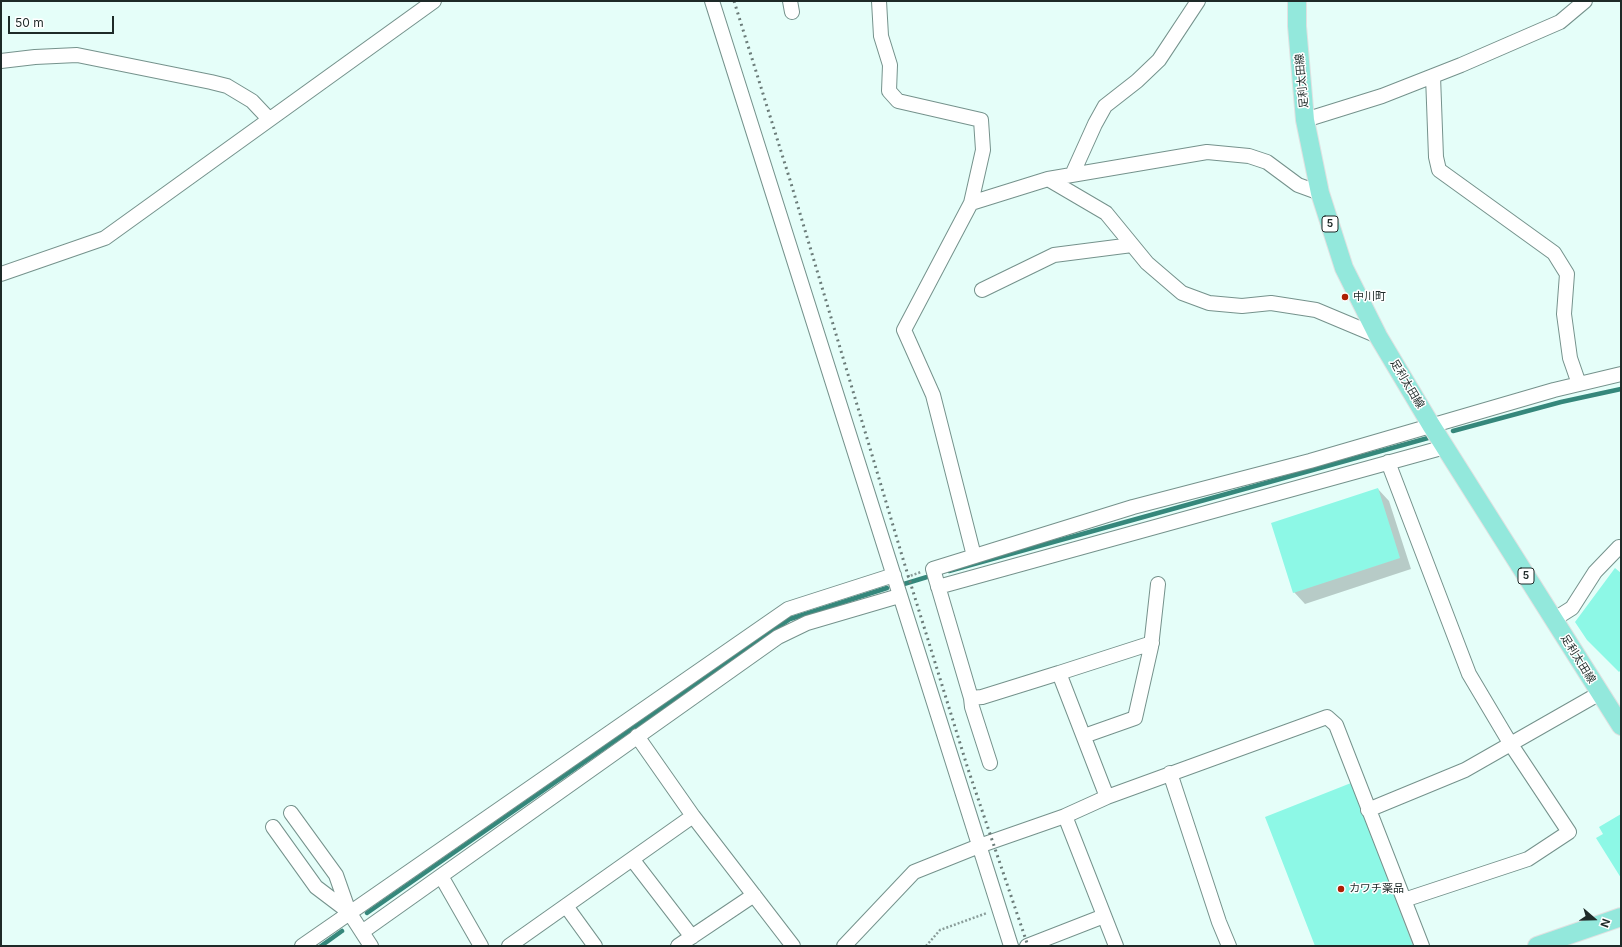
<!DOCTYPE html>
<html>
<head>
<meta charset="utf-8">
<style>
	body { margin:0 }
	#map { position:relative; width:1622px; height:947px; overflow:hidden; background:#e5fef9; font-family:Inter,sans-serif }
	canvas { display:block }
	.frame { position:absolute; inset:0; border:2px solid #1e2a28; pointer-events:none }
	.north { position:absolute; left:1574px; top:899px; width:40px; height:40px; -webkit-text-stroke:3px #fff; paint-order:stroke; rotate:110deg; font-size:11px; font-weight:700; line-height:16px; text-align:center; color:#1e2a28 }
	.north::after { content:''; display:block; margin:auto; width:14px; height:18px; background:#1e2a28; clip-path:polygon(50% 0,100% 100%,50% 72%,0 100%) }
	.scale { position:absolute; left:8px; top:16px; width:106px; height:18px; box-sizing:border-box; border:2px solid #1e2a28; border-top:0; padding-left:5px; font-size:12px; line-height:14px; white-space:nowrap; color:#1e2a28; -webkit-text-stroke:3px #fff; paint-order:stroke }
</style>
</head>
<body>
<div id="map">
<canvas width="1622" height="947"></canvas>
<div class="frame"></div>
<div class="north">N</div>
<div class="scale">50 m</div>
</div>
<script>
const c = document.querySelector('canvas').getContext('2d');
c.lineJoin = 'round';
function fillPath(path, color) { c.fillStyle = color; c.fill(path, 'evenodd'); }
const toPath = rows => new Path2D(rows.map(r => 'M' + r).join(''));
function stroke(path, color, width, dash) { c.strokeStyle = color; c.lineWidth = width; c.lineCap = dash ? 'butt' : 'round'; c.setLineDash(dash || []); c.stroke(path); }
function label(font, color, halo, rows, align = 'center') {
  c.font = font + ' Inter,"Noto Sans JP",sans-serif'; c.lineWidth = 3; c.setLineDash([]); c.textBaseline = 'middle'; c.strokeStyle = halo; c.fillStyle = color; for (const [text, x, y, turn = 0] of rows) {
    c.save(); c.translate(x, y); c.rotate((+turn || 0) * Math.PI / 180); c.textAlign = isNaN(turn) ? turn : align; if (halo) c.strokeText(text, 0, 0); c.fillText(text, 0, 0); c.restore();
  }
}
fillPath(toPath([
	[1378,489,1389,501,1411,569,1305,604,1294,592],
	[1351,784,1362,796,1420,946,1316,946]
]), '#0003');
stroke(toPath([
	[1453,431,1561,402,1621,389],
	[949,571,1428,438],
	[904,584,927,577],
	[367,913,790,619,887,588],
	[321,946,342,931]
]), '#35877b', 4.5);
fillPath(toPath([
	[1378,488,1400,558,1293,593,1271,523],
	[1615,568,1621,573,1621,670,1619,672,1587,640,1575,622],
	[1351,783,1413,946,1315,946,1265,817],
	[1621,814,1621,878,1596,838,1603,834,1599,827]
]), '#8df8e6');
const minor = toPath([
	[712,1,1011,946],
	[790,1,792,12],
	[879,1,881,36,890,65,889,91,898,101,981,120,983,150,971,203,904,330,933,395,974,556],
	[1,61,35,57,77,55,211,82,227,86,252,101,269,119],
	[1433,76,1436,157,1439,170,1554,253,1567,274,1564,314,1570,358,1579,384],
	[1305,120,1382,96,1461,65,1560,22,1585,1],
	[1072,175,1095,124,1105,106,1137,81,1159,60,1198,1],
	[1048,179,1207,152,1249,156,1267,162,1298,185,1320,193],
	[971,203,1048,179,1106,213,1147,263,1182,293,1209,303,1242,306,1271,303,1316,310,1378,336],
	[1,274,105,238,434,1],
	[982,290,1054,255,1132,245],
	[1388,462,1469,674,1510,743,1569,832,1528,859,1404,900],
	[938,587,1445,447],
	[1553,620,1572,608,1595,572,1619,547,1621,549],
	[1059,673,1152,643],
	[971,698,972,707,990,763],
	[637,736,693,816,793,946],
	[1084,736,1135,718,1151,647,1158,584],
	[1170,773,1219,922,1229,946],
	[1107,797,1059,673,982,697,971,698,933,569,1133,507,1310,461,1554,390,1621,374],
	[1368,810,1465,770,1600,693],
	[291,813,336,875,349,912,371,946],
	[1065,816,1116,946],
	[273,827,316,887,349,912],
	[632,859,692,937],
	[441,876,481,946],
	[566,906,595,946],
	[362,932,778,637,807,623,899,596],
	[302,946,788,609,894,575],
	[509,946,693,816],
	[678,946,754,895],
	[844,946,914,872,979,846,1065,816,1107,797,1327,717,1336,725,1422,946],
	[1027,946,1104,916]
]);
const major = toPath([
	[1297,1,1297,26,1305,120,1320,193,1344,268,1378,336,1431,425,1621,726],
	[1537,946,1621,917]
]);
stroke(minor, '#75928c', 16);
stroke(major, '#e0e1e1', 20);
stroke(toPath([
	[907,577,921,572],
	[926,946,940,930,987,913]
]), '#8a9d9a', 2.5, [2, 2]);
stroke(minor, '#fff', 14);
stroke(major, '#93e8dc', 18);
stroke(toPath([
	[734,1,790,180,903,559,968,769,1028,946]
]), '#6b7c79', 3, [2, 4]);
for (const [x, y, r, color] of [
	[1345,297,4,"#ad1f04"],
	[1341,889,4,"#ad1f04"]
]) { const dot = new Path2D(); dot.arc(x, y, r, 0, 2 * Math.PI); c.fillStyle = color; c.fill(dot); stroke(dot, '#fff', 1.5); }
for (const [x, y, w] of [
	[1330,224,16],
	[1526,576,16]
]) { const box = new Path2D(); box.roundRect(x - w / 2, y - 8, w, 16, 3); c.fillStyle = '#fff'; c.fill(box); stroke(box, '#1e2a28', 1); }
label('bold 10px', '#1e2a28', null, [
	["5",1330,224],
	["5",1526,576]
]);
label('11px', '#1e2a28', '#fff', [
	["足利太田線",1302,81,-95],
	["足利太田線",1407,384,59],
	["足利太田線",1578,659,58]
]);
label('11px', '#1e2a28', '#fff', [
	["中川町",1353,297],
	["カワチ薬品",1349,889]
], 'left');
</script>
</body>
</html>
